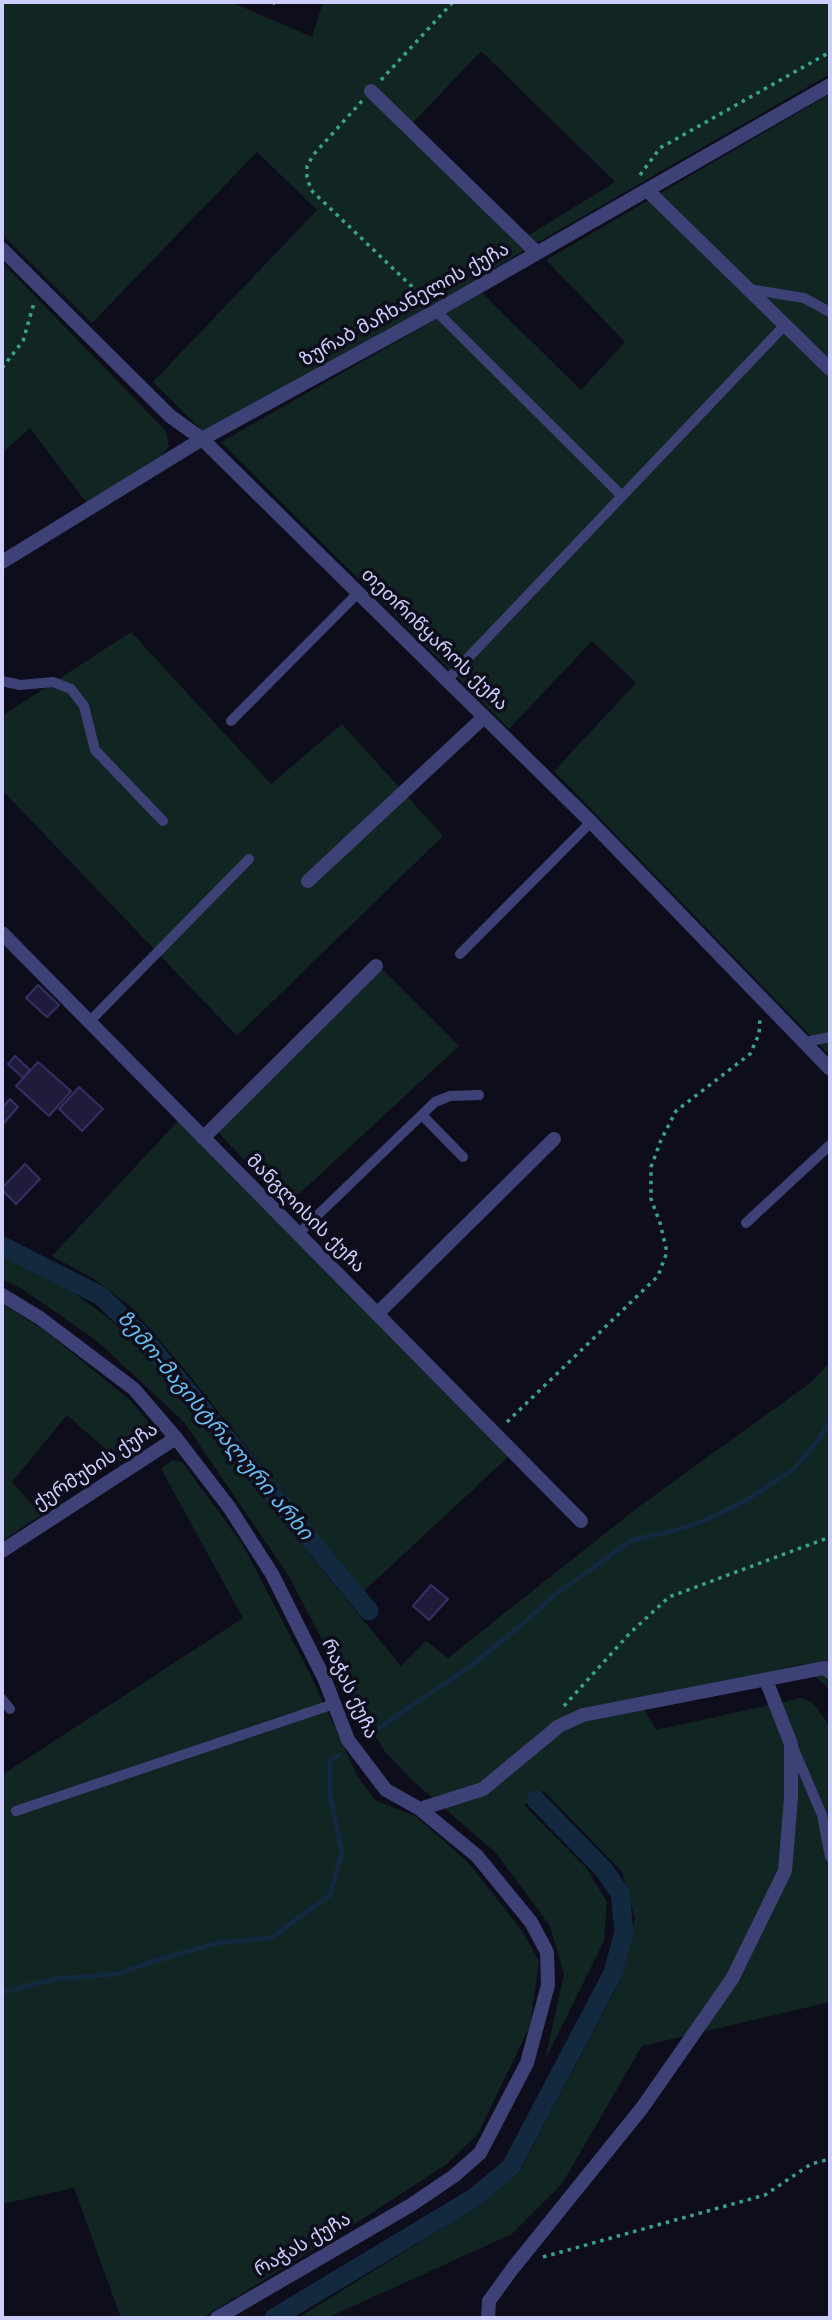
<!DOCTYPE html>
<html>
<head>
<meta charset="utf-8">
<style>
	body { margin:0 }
	#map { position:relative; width:832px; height:2320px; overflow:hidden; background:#0e0d1c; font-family:"Varela Round",sans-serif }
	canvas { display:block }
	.frame { position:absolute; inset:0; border:4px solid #cecefa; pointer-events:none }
</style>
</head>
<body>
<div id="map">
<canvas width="832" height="2320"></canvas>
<div class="frame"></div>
</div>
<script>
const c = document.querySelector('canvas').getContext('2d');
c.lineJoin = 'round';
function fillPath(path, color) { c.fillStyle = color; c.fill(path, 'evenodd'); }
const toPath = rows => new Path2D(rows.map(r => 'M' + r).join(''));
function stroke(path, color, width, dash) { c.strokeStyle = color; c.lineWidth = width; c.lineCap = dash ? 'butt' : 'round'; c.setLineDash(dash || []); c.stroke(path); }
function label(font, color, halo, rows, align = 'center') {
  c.font = font + ' "Varela Round","Noto Sans Georgian",sans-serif'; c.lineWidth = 7; c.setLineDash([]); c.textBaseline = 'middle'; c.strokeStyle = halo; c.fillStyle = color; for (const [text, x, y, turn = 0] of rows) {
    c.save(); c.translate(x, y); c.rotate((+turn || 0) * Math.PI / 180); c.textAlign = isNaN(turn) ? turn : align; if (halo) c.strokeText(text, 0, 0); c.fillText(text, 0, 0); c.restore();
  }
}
fillPath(toPath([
	[2,2,107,2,109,4,112,2,231,2,312,37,323,2,830,2,830,74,535,244,425,310,205,433,153,382,317,210,257,152,92,323,2,235],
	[481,51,615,182,529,235,412,124],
	[830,94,830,1056,554,771,636,683,592,641,509,729,221,442,482,293,581,390,625,342,546,260],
	[2,262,166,431,169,447,150,468,86,502,30,428,2,453],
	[131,632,271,784,342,724,443,836,237,1036,2,790,2,716],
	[381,968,459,1046,287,1205,212,1126],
	[178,1121,508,1457,363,1592,181,1365,130,1306,94,1279,52,1256],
	[2,1256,70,1290,108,1318,138,1345,401,1666,426,1641,448,1658,637,1508,810,1383,830,1362,830,1690,802,1664,642,1706,656,1730,801,1698,813,1703,830,1726,830,2002,642,2046,562,2184,512,2234,327,2318,298,2318,463,2215,519,2173,621,1979,635,1919,622,1872,544,1791,524,1805,587,1869,607,1902,604,1941,545,2060,564,1975,550,1926,496,1853,412,1780,385,1752,359,1710,288,1575,184,1422,98,1342,24,1290,2,1279],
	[2,1304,44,1330,131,1401,151,1425,152,1438,140,1451,120,1462,67,1415,12,1482,41,1515,2,1541],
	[172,1460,182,1462,243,1545,309,1672,358,1777,375,1800,415,1816,467,1861,523,1932,539,1961,530,2026,478,2134,447,2164,347,2229,202,2318,121,2318,74,2188,2,2204,2,1775,243,1618,161,1469]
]), '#112522');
stroke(toPath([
	[366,1737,472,1665,532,1616,553,1596,632,1540,670,1532,703,1521,745,1501,795,1468,822,1435,830,1421],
	[2,1992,55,1979,118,1974,148,1963,217,1943,271,1938,330,1895,342,1852,330,1796,330,1761,339,1755]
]), '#122940', 5);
stroke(toPath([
	[2,1246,101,1296,142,1336,369,1611],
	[274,2318,472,2199,511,2167,613,1973,624,1932,620,1893,604,1870,536,1800]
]), '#122940', 19);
const building = toPath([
	[38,985,59,1005,47,1017,26,998,38,985],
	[15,1056,30,1070,23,1078,8,1064,15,1056],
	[38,1062,71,1091,49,1116,16,1086,38,1062],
	[79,1087,103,1109,82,1131,59,1109,79,1087],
	[10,1099,18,1107,2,1125,2,1108,10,1099],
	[25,1164,40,1179,16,1204,2,1190,2,1188,25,1164],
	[431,1585,448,1599,429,1620,413,1606,431,1585]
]);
fillPath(building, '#1f1c3b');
stroke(building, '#353064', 2);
stroke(toPath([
	[273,2,275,4],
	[381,80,453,2],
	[362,101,314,154,307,166,307,177,311,190,426,300],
	[640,175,660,148,830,52],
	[2,368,23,341,34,303],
	[507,1422,658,1276,667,1252,660,1223,651,1199,651,1167,661,1140,676,1111,750,1054,759,1034,760,1017],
	[564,1706,630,1633,669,1597,830,1537],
	[543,2257,765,2195,811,2164,830,2159]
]), '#3aa291', 3.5, [3.5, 5]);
stroke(toPath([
	[749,289,804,298,830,312],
	[436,311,622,496],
	[447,680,785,325],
	[2,681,20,685,53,682,71,689,84,706,95,750,163,821],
	[231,721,358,593],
	[460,954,591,822],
	[89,1022,249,859],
	[805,1042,830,1037],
	[422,1115,463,1157],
	[746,1223,830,1145],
	[298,1234,435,1102,450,1096,479,1095],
	[2,1699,10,1709],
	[793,1747,822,1815,830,1857],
	[16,1811,334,1704]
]), '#3d4176', 10);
stroke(toPath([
	[371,91,537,253],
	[647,190,830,369],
	[2,249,170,416,202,439,591,822,830,1069],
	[2,562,202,439,436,311,830,85],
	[308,881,484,717],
	[2,933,581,1521],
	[203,1138,376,966],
	[2,1295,40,1318,134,1389,176,1438,229,1507,272,1574,325,1680,348,1740,386,1790,420,1809,477,1856,531,1922,547,1952,548,1985,527,2063,480,2153,454,2176,411,2205,217,2318],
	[377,1314,554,1139],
	[2,1551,176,1438],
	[420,1809,483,1789,559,1726,583,1715,824,1668,830,1672],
	[488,2318,489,2301,513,2268,642,2108,732,1979,785,1871,791,1797,791,1744,766,1680]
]), '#3d4176', 14);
label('19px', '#cecefa', '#0e0d1c', [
	["ზურაბ მაჩხანელის ქუჩა",405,305,-29],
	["თეთრიწყაროს ქუჩა",434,640,44],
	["მანგლისის ქუჩა",305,1214,45],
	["ქურმუხის ქუჩა",96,1467,-33],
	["რაჭას ქუჩა",349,1689,65],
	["რაჭას ქუჩა",303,2245,-30]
]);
label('italic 21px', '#67beee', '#0e0d1c', [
	["ზემო-მაგისტრალური არხი",214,1426,50]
]);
</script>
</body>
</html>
